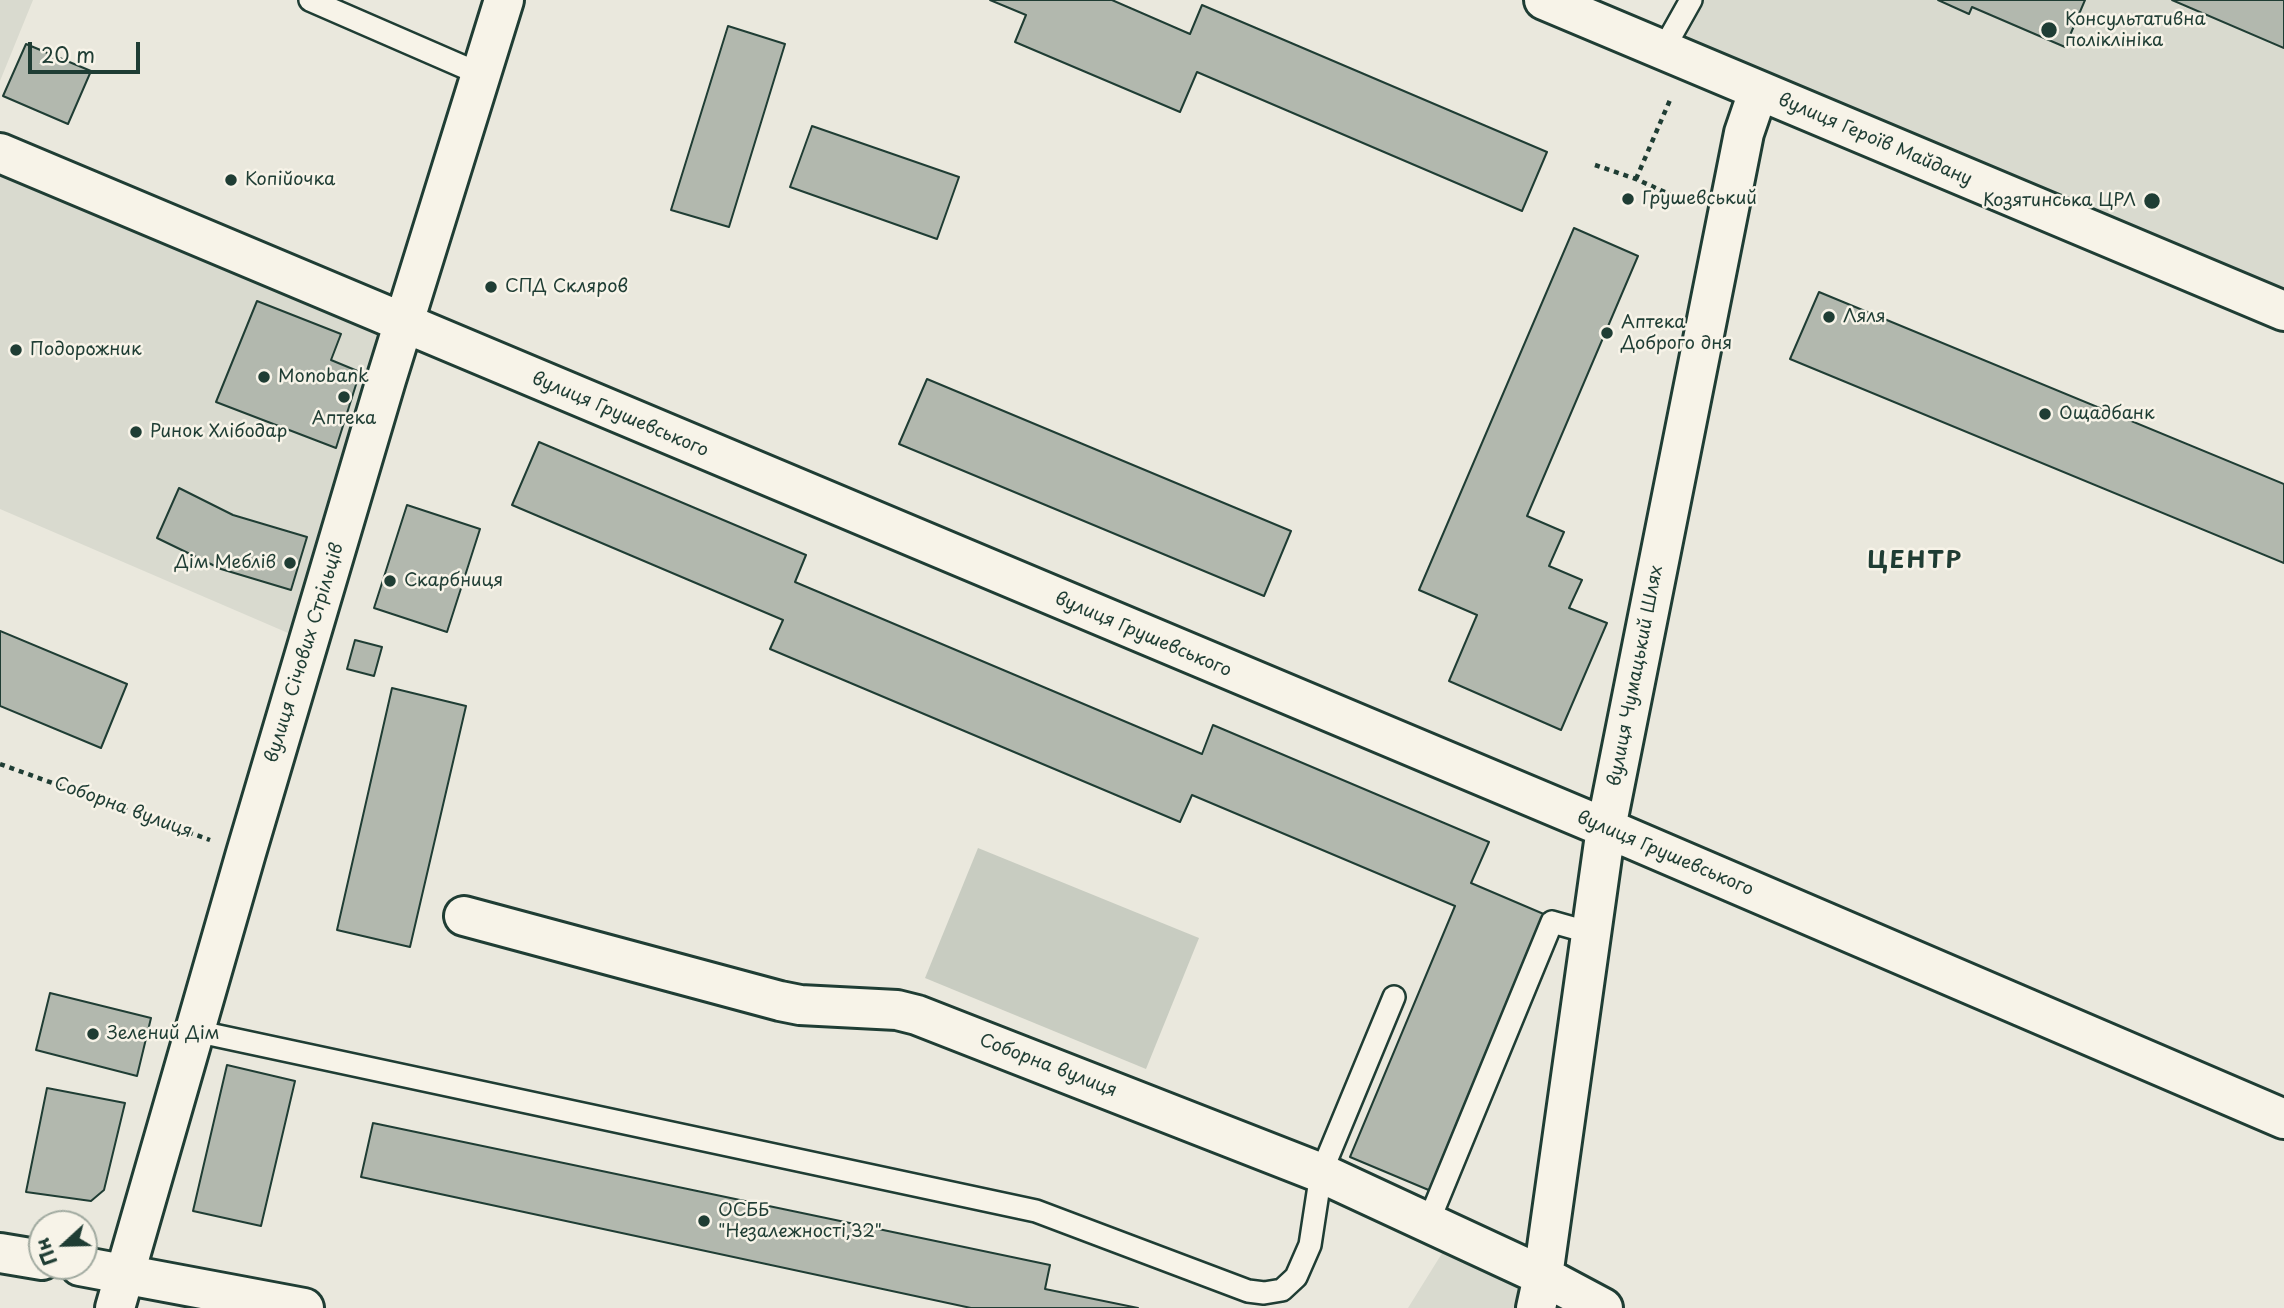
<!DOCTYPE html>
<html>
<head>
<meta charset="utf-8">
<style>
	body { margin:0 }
	#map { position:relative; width:2284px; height:1308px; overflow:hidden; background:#eae8dd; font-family:"Playpen Sans",sans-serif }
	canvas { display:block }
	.north { position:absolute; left:28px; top:1210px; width:70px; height:70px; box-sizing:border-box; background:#f7f3e8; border:2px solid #a1aaa0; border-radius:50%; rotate:248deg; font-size:19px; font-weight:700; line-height:28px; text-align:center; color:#1f3d34 }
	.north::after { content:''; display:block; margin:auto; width:24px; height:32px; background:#1f3d34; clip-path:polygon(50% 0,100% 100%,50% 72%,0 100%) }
	.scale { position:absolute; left:28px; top:42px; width:112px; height:32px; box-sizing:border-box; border:4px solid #1f3d34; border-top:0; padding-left:9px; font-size:21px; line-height:24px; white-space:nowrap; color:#1f3d34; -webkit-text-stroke:5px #f7f3e8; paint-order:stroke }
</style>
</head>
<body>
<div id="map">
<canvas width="2284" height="1308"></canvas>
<div class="north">Пн</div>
<div class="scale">20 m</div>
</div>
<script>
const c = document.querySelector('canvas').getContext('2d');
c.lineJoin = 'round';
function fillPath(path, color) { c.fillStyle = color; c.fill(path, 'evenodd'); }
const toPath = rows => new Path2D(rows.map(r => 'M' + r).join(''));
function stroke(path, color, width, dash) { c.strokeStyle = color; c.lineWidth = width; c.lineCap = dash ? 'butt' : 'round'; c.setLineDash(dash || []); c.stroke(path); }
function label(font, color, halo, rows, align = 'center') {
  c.font = font + ' "Playpen Sans",sans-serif'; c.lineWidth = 5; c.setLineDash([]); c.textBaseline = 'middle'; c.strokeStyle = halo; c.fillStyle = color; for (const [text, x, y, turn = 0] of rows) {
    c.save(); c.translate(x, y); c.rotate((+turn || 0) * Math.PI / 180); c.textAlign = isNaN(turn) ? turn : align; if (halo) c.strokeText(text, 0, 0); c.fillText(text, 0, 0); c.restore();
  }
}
fillPath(toPath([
	[0,0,33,0,0,81],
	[1688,0,2284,0,2284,311,1663,50],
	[0,154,403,324,309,642,0,509],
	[1454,1234,1543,1276,1536,1308,1408,1308]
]), '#d9dacf');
fillPath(toPath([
	[978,848,1199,938,1146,1069,925,978]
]), '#c8ccc1');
const building = toPath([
	[990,0,1112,0,1190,34,1202,5,1547,152,1522,211,1197,72,1180,112,1015,42,1026,15,990,0],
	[1938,0,2085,0,2065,47,1972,7,1969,14,1938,0],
	[2172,0,2284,0,2284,48,2172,0],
	[728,26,785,44,729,227,671,210,728,26],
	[26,44,91,71,68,124,3,96,26,44],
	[812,126,959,177,937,239,790,187,812,126],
	[1574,228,1638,256,1527,516,1564,532,1549,566,1582,580,1569,608,1607,623,1561,730,1449,681,1477,615,1419,590,1574,228],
	[1819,292,2284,484,2284,563,1790,359,1819,292],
	[257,301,341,334,331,360,360,372,336,448,216,402,257,301],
	[927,379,1291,531,1264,596,899,444,927,379],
	[539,442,806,555,795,582,1202,754,1213,725,1489,842,1471,883,1546,915,1431,1191,1350,1157,1455,906,1192,795,1180,822,770,649,783,620,512,505,539,442],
	[179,488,233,515,307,537,291,590,221,569,157,538,179,488],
	[407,505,480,529,447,632,374,608,407,505],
	[0,631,127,684,101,748,0,706,0,631],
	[355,640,382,647,374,676,347,669,355,640],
	[392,688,466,706,410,947,337,930,392,688],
	[50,993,151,1018,137,1076,36,1050,50,993],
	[227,1065,295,1081,261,1226,193,1211,227,1065],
	[47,1088,125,1103,104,1190,91,1201,26,1192,47,1088],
	[373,1123,1050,1265,1045,1289,1138,1308,971,1308,361,1177,373,1123]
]);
fillPath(building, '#b2b8ae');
stroke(building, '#1f3d34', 2);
const lane = toPath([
	[310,0,480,74],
	[1663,50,1691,0],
	[1552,922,1591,933,1543,1276,1428,1223,1552,922],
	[195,1031,1036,1211,1248,1291,1264,1293,1282,1290,1296,1277,1310,1245,1321,1173,1394,997]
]);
const street = toPath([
	[0,153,1606,828,2284,1119],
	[464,916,780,1001,800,1005,897,1010,917,1015,1321,1173,1543,1276,1603,1308],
	[115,1308,246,853,386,380,504,0],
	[1536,1308,1543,1276,1606,828,1744,133,1758,92]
]);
const secondary = toPath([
	[1544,0,2284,311],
	[0,1253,42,1260],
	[80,1266,304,1308]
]);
stroke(lane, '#1f3d34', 26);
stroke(street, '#1f3d34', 44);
stroke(secondary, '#1f3d34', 44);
stroke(toPath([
	[1595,165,1636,179,1691,204],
	[1636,179,1670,100],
	[0,764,210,840]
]), '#1f3d34', 4.5, [5, 5]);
stroke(lane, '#f7f3e8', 21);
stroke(street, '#f7f3e8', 38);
stroke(secondary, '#f7f3e8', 38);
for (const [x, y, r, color] of [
	[2049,30,9,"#1f3d34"],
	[231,180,7,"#1f3d34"],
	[1628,199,7,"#1f3d34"],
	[2152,201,9,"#1f3d34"],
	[491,287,7,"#1f3d34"],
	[1829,317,7,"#1f3d34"],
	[1607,333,7,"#1f3d34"],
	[16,350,7,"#1f3d34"],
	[264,377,7,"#1f3d34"],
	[344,397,7,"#1f3d34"],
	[2045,414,7,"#1f3d34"],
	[136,432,7,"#1f3d34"],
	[290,563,7,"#1f3d34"],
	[390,581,7,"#1f3d34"],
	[93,1034,7,"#1f3d34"],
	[704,1221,7,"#1f3d34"]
]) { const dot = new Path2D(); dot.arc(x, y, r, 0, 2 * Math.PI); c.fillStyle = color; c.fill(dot); stroke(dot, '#f7f3e8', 2.5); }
label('18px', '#1f3d34', '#f7f3e8', [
	["Консультативна",2065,20],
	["поліклініка",2065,41],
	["Копійочка",245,180],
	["Грушевський",1642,199],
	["Козятинська ЦРЛ",2136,201,"right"],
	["СПД Скляров",505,287],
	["Ляля",1843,317],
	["Аптека",1621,323],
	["Доброго дня",1621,344],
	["Подорожник",30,350],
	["Monobank",278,377],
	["Ощадбанк",2059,414],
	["Аптека",344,419,"center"],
	["Ринок Хлібодар",150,432],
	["Дім Меблів",276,563,"right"],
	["Скарбниця",404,581],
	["Зелений Дім",107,1034],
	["ОСББ",718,1211],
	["\"Незалежності,32\"",718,1232]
], 'left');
label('18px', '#1f3d34', '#f7f3e8', [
	["вулиця Героїв Майдану",1875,140,23],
	["вулиця Грушевського",620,415,23],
	["вулиця Грушевського",1143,635,23],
	["вулиця Січових Стрільців",305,653,-73],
	["вулиця Чумацький Шлях",1636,676,-79],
	["Соборна вулиця",123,808,20],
	["вулиця Грушевського",1665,854,23],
	["Соборна вулиця",1048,1066,21]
]);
c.letterSpacing = '2px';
label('bold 24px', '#1f3d34', '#f7f3e8', [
	["ЦЕНТР",1915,561]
]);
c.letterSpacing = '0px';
</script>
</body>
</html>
